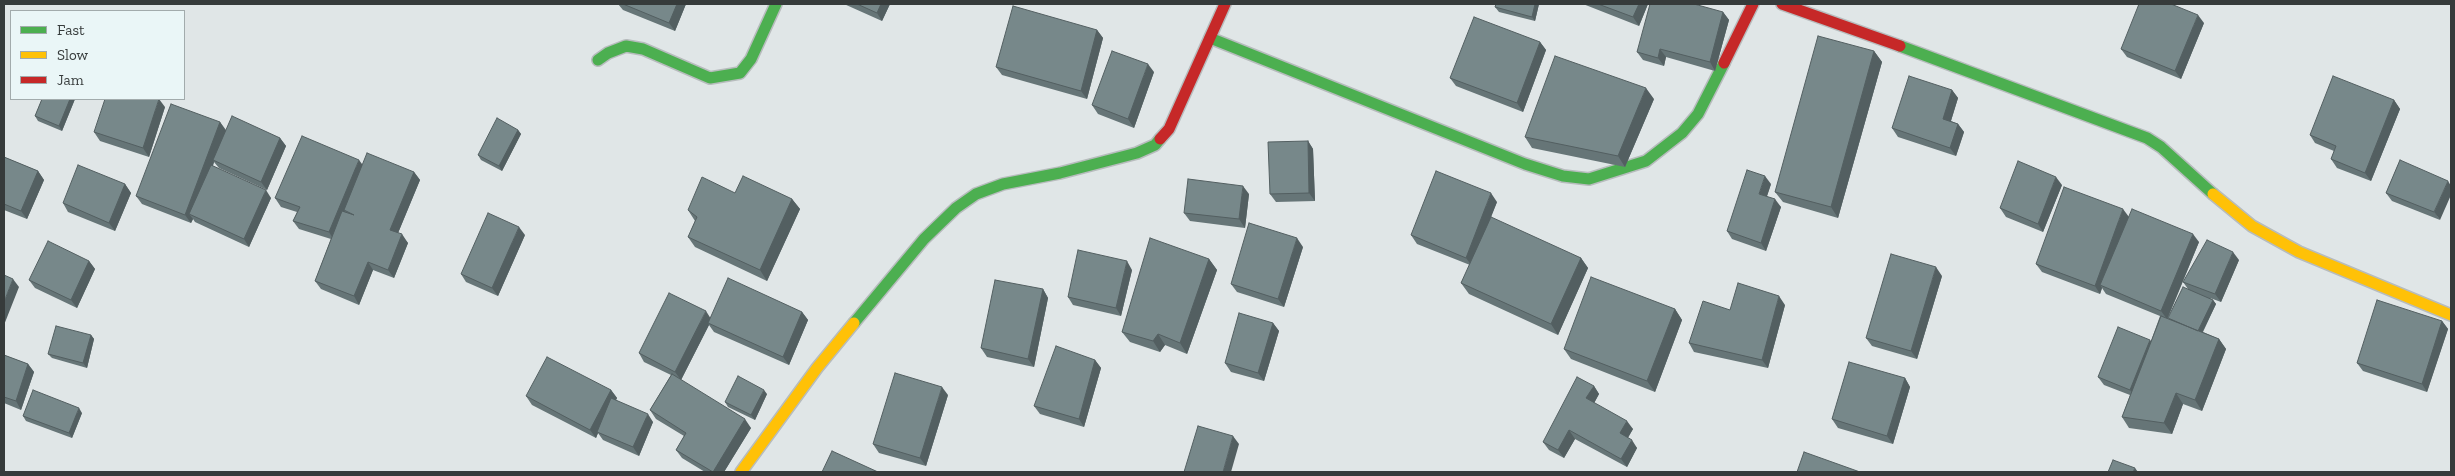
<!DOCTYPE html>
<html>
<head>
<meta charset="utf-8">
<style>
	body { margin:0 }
	#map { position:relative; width:2455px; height:476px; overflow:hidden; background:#e0e6e7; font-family:"Zilla Slab",serif }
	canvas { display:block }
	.frame { position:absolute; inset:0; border:5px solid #363b3b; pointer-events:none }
	.legend { position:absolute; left:10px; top:10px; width:175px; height:90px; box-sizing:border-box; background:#eaf6f7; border:1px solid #a2abac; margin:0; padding:6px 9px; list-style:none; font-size:15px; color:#363b3b }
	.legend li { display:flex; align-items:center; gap:10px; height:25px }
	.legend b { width:25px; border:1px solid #a2abac }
</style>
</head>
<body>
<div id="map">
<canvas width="2455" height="476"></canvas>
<div class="frame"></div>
<ul class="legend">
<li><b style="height:6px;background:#4caf50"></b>Fast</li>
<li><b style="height:6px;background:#ffc107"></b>Slow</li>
<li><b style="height:6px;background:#c62828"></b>Jam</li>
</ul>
</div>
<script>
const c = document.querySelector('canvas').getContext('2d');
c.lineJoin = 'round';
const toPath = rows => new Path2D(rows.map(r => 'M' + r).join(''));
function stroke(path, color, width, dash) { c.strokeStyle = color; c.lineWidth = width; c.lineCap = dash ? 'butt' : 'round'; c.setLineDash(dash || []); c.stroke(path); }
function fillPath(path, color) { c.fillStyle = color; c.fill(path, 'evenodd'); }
const fast = toPath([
	[1210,38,1525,164,1563,176,1589,179,1646,161,1682,133,1698,114,1724,63],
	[1900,46,2147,138,2161,147,2213,194],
	[598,60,608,53,626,46,643,49,710,78,740,73,751,59,776,4],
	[854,323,924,239,956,208,976,194,1003,184,1060,173,1137,153,1155,145,1160,139]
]);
const slow = toPath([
	[2213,194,2252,226,2299,252,2451,315],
	[741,472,817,368,854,323]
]);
const jam = toPath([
	[1782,4,1900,46],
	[1724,63,1753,4],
	[1160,139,1169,129,1225,4]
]);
stroke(fast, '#b7bcbd', 14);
stroke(slow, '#b7bcbd', 14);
stroke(jam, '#b7bcbd', 14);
stroke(fast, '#4caf50', 11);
stroke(slow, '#ffc107', 11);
stroke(jam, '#c62828', 11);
fillPath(toPath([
	[618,4,686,4,675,31,623,10],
	[844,4,890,4,882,21],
	[1539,4,1535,21,1499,12,1495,7],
	[1583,4,1648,4,1639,26],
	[1723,12,1729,20,1715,71,1666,57,1664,66,1643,60,1637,52],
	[2204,23,2181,79,2127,57,2121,49],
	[1097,30,1103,38,1087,99,1002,75,996,67],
	[1540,42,1546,50,1523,112,1456,86,1450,78],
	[1874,51,1882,62,1838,218,1783,202,1775,192],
	[1154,72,1134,128,1098,114,1092,105],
	[1952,90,1958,98,1951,121,1958,124,1964,132,1956,156,1898,137,1892,128],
	[42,99,75,99,62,131,38,121,35,116],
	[1654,99,1625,167,1532,148,1525,137],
	[2394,100,2400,109,2371,181,2337,168,2331,159,2334,151,2315,143,2310,135],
	[165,107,149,157,100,141,94,132],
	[220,122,226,130,280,138,286,146,267,190,219,168,214,162,213,166,271,198,249,247,195,222,193,219,191,223,142,204,136,196],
	[518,130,521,134,502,171,481,160,478,155],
	[1308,141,1313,149,1315,201,1276,202,1270,194],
	[4,157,38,171,44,180,27,219,4,210],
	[2400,160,2440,220,2392,201,2386,193],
	[362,165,414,172,420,180,398,233,408,243,394,278,373,270,359,305,321,289,315,281,331,239,299,229,293,221,297,212,281,207,275,198],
	[125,184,131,193,115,231,68,212,63,203],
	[1771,184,1767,196,1781,207,1766,251,1732,239,1727,231],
	[2062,185,2043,232,2006,217,2000,208],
	[1249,194,1245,228,1190,221,1184,213],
	[792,199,800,209,767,281,695,247,688,237,695,221,688,210],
	[1497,202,1488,223,1581,258,1588,268,1558,335,1469,294,1461,283,1470,265,1417,244,1411,235],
	[2128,217,2199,242,2168,318,2169,319,2188,289,2183,282,2239,260,2221,302,2210,298,2213,300,2216,304,2203,332,2219,339,2226,349,2202,411,2183,404,2172,434,2129,428,2122,417,2130,395,2104,385,2098,377,2151,341,2160,316,2106,294,2102,288,2100,294,2042,272,2036,264],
	[525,235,498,296,466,282,461,274],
	[1303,247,1284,307,1237,292,1231,284],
	[1209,259,1217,270,1187,354,1165,345,1160,352,1130,342,1122,332],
	[89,261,95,269,77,308,35,288,29,280],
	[1132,270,1121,316,1073,305,1068,297],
	[1942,276,1917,359,1872,346,1866,338],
	[1043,289,1048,298,1034,367,987,357,981,348],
	[1785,305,1768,368,1694,352,1689,343,1730,310],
	[1675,309,1682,320,1655,392,1571,359,1564,349],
	[802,312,808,320,789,365,714,332,709,325,681,380,751,428,724,472,705,472,682,458,676,450,684,436,656,419,650,410,671,375,644,362,639,353,710,318],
	[2442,321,2448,329,2427,392,2363,371,2357,363],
	[1273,323,1279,331,1264,381,1231,372,1225,363],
	[91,335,94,339,87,368,52,358,48,354],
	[4,355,28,364,34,372,21,410,4,403],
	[1095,360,1101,368,1084,427,1040,414,1034,406],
	[1905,378,1910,387,1893,444,1838,428,1832,419],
	[1594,386,1599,394,1594,403,1633,429,1628,438,1637,448,1627,467,1575,439,1564,458,1549,450,1543,442],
	[611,390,617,398,616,400,653,422,639,456,603,440,598,433,596,438,532,405,526,396],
	[767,394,755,420,728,407,725,402],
	[948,395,926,466,879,453,873,444],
	[82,413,72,438,26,421,23,416]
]), '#667577');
fillPath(toPath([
	[677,4,686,4,675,31,669,23],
	[881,4,890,4,882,21,877,13],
	[1535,4,1539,4,1535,21,1532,17],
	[1639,4,1648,4,1639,26,1633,17],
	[1723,12,1729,20,1715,71,1710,62],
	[2198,15,2204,23,2181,79,2175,71],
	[1097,30,1103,38,1087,99,1081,91],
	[1540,42,1546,50,1523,112,1517,103],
	[1660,49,1666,57,1664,66,1658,58],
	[1874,51,1882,62,1838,218,1831,207],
	[1148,64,1154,72,1134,128,1128,119],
	[1646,88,1654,99,1625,167,1618,156],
	[1952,90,1958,98,1949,127,1943,119],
	[70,99,75,99,62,131,59,126],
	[159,99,165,107,149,157,143,148],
	[2394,100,2400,109,2371,181,2365,173],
	[220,122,226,131,213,160,214,162,194,216,189,214,193,219,191,223,185,215],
	[1958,124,1964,132,1956,156,1950,148],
	[518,130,521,134,502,171,499,166],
	[280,138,286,146,267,190,261,182],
	[1308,141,1313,149,1315,201,1309,193],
	[359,160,365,168,344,210,346,213,334,240,329,232],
	[38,171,44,180,27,219,21,211],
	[414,172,420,180,396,238,390,230],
	[1765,176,1771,184,1765,202,1759,194],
	[2056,177,2062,185,2043,232,2038,224],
	[2448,181,2451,186,2451,195,2440,220,2434,212],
	[125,184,131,193,115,231,109,223],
	[1243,186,1249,194,1245,228,1239,219],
	[266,190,271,198,249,247,244,239],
	[1491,193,1497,202,1472,266,1466,258],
	[792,199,800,209,767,281,760,270],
	[1775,199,1781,207,1766,251,1761,243],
	[2123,209,2129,217,2100,285,2102,288,2100,294,2095,286],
	[519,227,525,235,498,296,492,288],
	[402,234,408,243,394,278,388,270],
	[2193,234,2199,242,2167,319,2161,311],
	[1297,238,1303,247,1284,307,1278,299],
	[2233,252,2239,260,2221,302,2215,294],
	[1581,258,1588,268,1558,335,1551,324],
	[1209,259,1217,270,1187,354,1180,343],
	[89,261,95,269,77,308,71,300],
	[1127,261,1132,270,1121,316,1116,308],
	[368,262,373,270,359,305,354,296],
	[1936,267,1942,276,1917,359,1911,351],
	[13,279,19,287,4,325,4,302],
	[1043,289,1048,298,1034,367,1028,359],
	[1779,296,1785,305,1768,368,1762,360],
	[2213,300,2216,304,2201,335,2198,331],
	[1675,309,1682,320,1655,392,1647,381],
	[706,311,711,319,708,323,709,325,681,380,675,372],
	[802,312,808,320,789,365,783,357],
	[2442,321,2448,329,2427,392,2422,384],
	[1273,323,1279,331,1264,381,1258,373],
	[1158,334,1165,345,1160,352,1153,341],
	[91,335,94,339,87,368,83,363],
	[2219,339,2226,349,2202,411,2195,400],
	[2150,340,2156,348,2136,398,2130,390],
	[1095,360,1101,368,1084,427,1079,419],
	[28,364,34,372,21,410,16,401],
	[1905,378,1910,387,1893,444,1887,436],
	[1594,386,1599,394,1592,407,1586,398],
	[942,387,948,395,926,466,920,458],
	[611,390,617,398,599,432,597,432,598,433,596,438,590,430],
	[764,390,767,394,755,420,751,415],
	[2176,393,2183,404,2172,434,2164,423],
	[79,408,82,413,72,438,69,433],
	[648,414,653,422,639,456,633,447],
	[745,419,751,428,724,472,713,472],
	[1627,421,1633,429,1625,442,1620,433],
	[1569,430,1575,439,1564,458,1558,450],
	[1233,436,1239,444,1231,472,1223,472],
	[1632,440,1637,448,1627,467,1621,459],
	[2135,468,2138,472,2133,472]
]), '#535f61');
const building = toPath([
	[623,4,677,4,669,23,623,4],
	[857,4,881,4,877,13,857,4],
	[1496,4,1535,4,1532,17,1495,7,1496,4],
	[1598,4,1639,4,1633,17,1598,4],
	[1650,4,1694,4,1723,12,1710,62,1660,49,1658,58,1637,52,1650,4],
	[2139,4,2171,4,2198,15,2175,71,2121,49,2139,4],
	[1013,6,1097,30,1081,91,996,67,1013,6],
	[1474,17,1540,42,1517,103,1450,78,1474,17],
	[1818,36,1874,51,1831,207,1775,192,1818,36],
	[1112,51,1148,64,1128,119,1092,105,1112,51],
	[1555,56,1646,88,1618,156,1525,137,1555,56],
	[1909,76,1952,90,1943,119,1958,124,1950,148,1892,128,1909,76],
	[2333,76,2394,100,2365,173,2331,159,2336,146,2310,135,2333,76],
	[42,99,70,99,59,126,35,116,42,99],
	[105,99,159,99,143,148,94,132,105,99],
	[171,104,220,122,185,215,136,196,171,104],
	[232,116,280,138,261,182,213,160,232,116],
	[497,118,518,130,499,166,478,155,497,118],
	[302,136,359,160,329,232,293,221,300,207,275,198,302,136],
	[1308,141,1309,193,1270,194,1268,142,1308,141],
	[367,153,414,172,390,230,402,234,388,270,368,262,354,296,315,281,342,211,354,215,344,210,367,153],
	[4,157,38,171,21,211,4,204,4,157],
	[2400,160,2448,181,2434,212,2386,193,2400,160],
	[2018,161,2056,177,2038,224,2000,208,2018,161],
	[78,165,125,184,109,223,63,203,78,165],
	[211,165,266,190,244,239,189,214,211,165],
	[1747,170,1765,176,1759,194,1775,199,1761,243,1727,231,1747,170],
	[1436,171,1491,193,1466,258,1411,235,1436,171],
	[743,176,792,199,760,270,688,237,697,217,688,210,702,177,735,193,743,176],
	[1188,179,1243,186,1239,219,1184,213,1188,179],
	[2064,187,2123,209,2095,286,2036,264,2064,187],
	[2132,209,2193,234,2161,311,2100,285,2132,209],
	[488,213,519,227,492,288,461,274,488,213],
	[1491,217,1581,258,1551,324,1461,283,1491,217],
	[1249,223,1297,238,1278,299,1231,284,1249,223],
	[1150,238,1209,259,1180,343,1158,334,1153,341,1122,332,1150,238],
	[2207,240,2233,252,2215,294,2183,282,2207,240],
	[48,241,89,261,71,300,29,280,48,241],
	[1078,250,1127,261,1116,308,1068,297,1078,250],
	[1891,254,1936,267,1911,351,1866,338,1891,254],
	[4,275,13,279,4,302,4,275],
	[1591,277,1675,309,1647,381,1564,349,1591,277],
	[728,278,802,312,783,357,708,323,728,278],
	[995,280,1043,289,1028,359,981,348,995,280],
	[1738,283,1779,296,1762,360,1689,343,1703,301,1730,310,1738,283],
	[2183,287,2213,300,2198,331,2168,318,2183,287],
	[669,293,706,311,675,372,639,353,669,293],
	[2377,300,2442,321,2422,384,2357,363,2377,300],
	[1239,313,1273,323,1258,373,1225,363,1239,313],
	[2161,316,2219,339,2195,400,2176,393,2164,423,2122,417,2161,316],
	[56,326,91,335,83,363,48,354,56,326],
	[2118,327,2150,340,2130,390,2098,377,2118,327],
	[1056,346,1095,360,1079,419,1034,406,1056,346],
	[4,355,28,364,16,401,4,397,4,355],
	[547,357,611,390,590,430,526,396,547,357],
	[1849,362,1905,378,1887,436,1832,419,1849,362],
	[895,373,942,387,920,458,873,444,895,373],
	[672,374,745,419,713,472,676,450,686,433,650,410,672,374],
	[738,376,764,390,751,415,725,402,738,376],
	[1577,377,1594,386,1586,398,1627,421,1620,433,1632,440,1621,459,1569,430,1558,450,1543,442,1577,377],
	[33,390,79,408,69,433,23,416,33,390],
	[611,398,648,414,633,447,597,432,611,398],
	[1198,426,1233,436,1223,472,1184,472,1198,426],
	[832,451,878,472,822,472,832,451],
	[1804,452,1860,472,1797,472,1804,452],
	[2113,460,2135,468,2133,472,2108,472,2113,460]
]);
fillPath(building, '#77888a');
stroke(building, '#535f61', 1);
</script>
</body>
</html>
